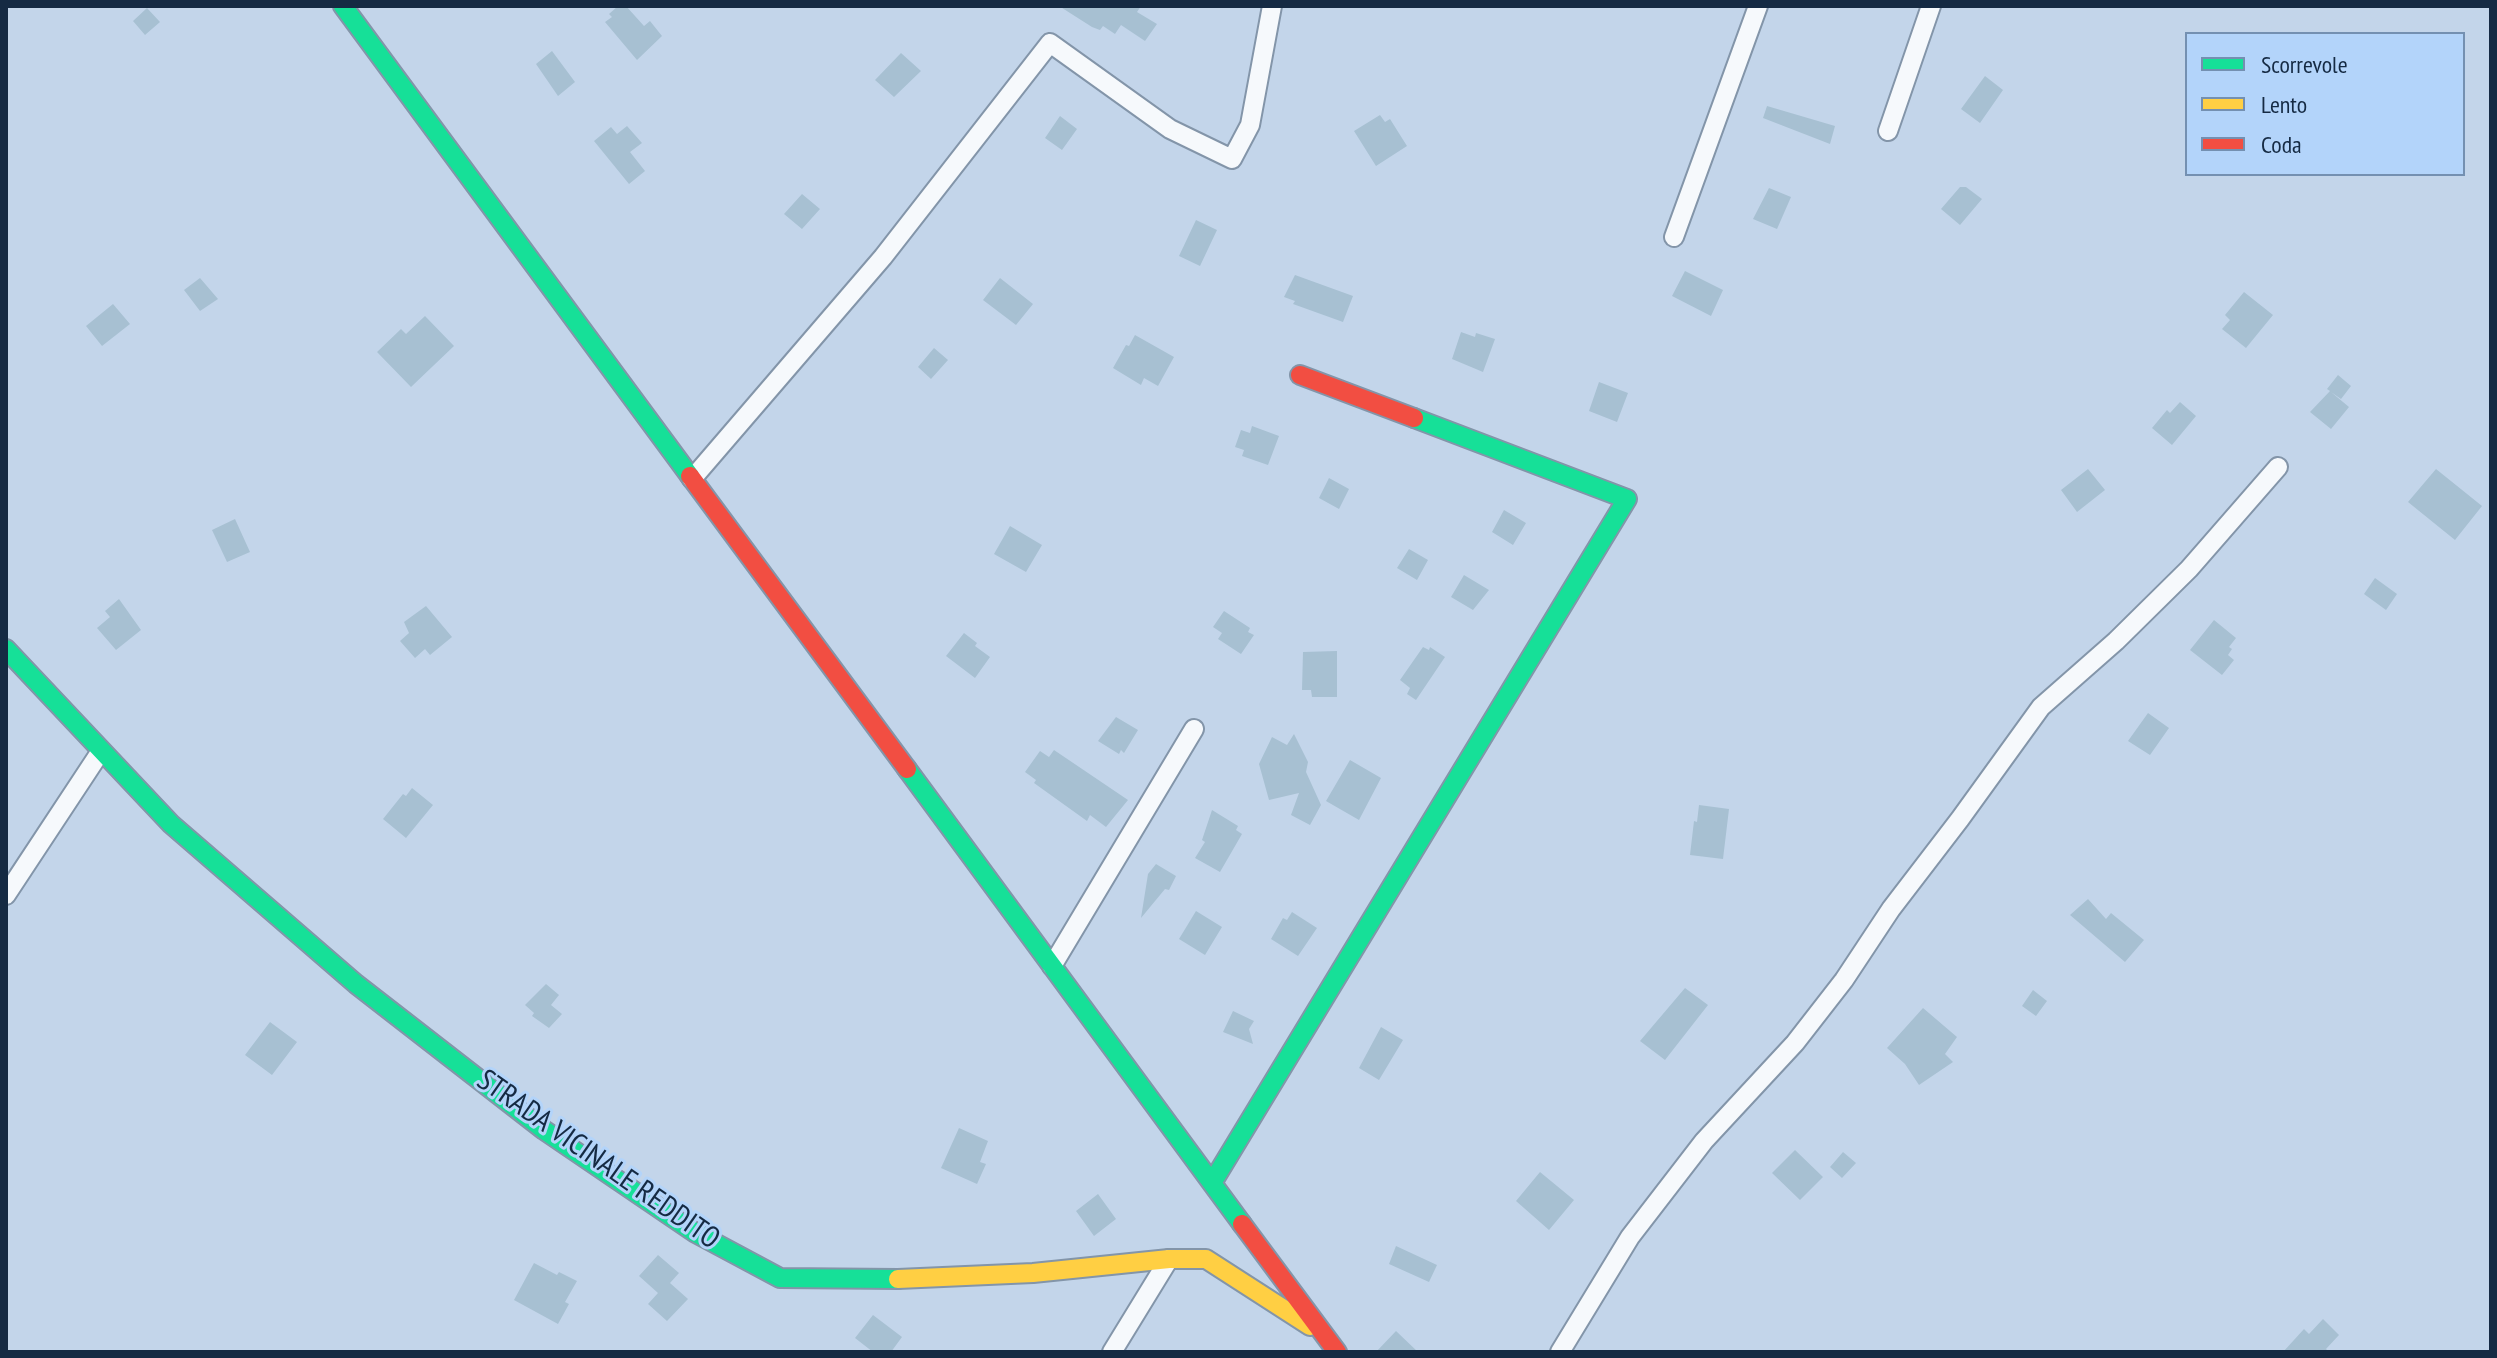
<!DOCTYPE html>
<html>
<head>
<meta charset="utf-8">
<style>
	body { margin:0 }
	#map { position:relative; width:2497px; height:1358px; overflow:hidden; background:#c3d5ea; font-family:"PT Sans Narrow",sans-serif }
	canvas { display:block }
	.frame { position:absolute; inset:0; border:8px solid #152a43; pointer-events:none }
	.legend { position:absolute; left:2185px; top:32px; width:280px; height:144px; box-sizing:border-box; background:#b3d4fa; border:2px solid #7490b1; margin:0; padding:10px 14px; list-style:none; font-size:24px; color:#152a43 }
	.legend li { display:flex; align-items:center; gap:16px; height:40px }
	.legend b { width:40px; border:2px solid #7490b1 }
</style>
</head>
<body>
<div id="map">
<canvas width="2497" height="1358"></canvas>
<div class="frame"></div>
<ul class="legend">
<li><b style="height:10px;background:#16e098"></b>Scorrevole</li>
<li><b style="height:10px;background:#ffcf43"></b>Lento</li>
<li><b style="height:10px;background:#f24e42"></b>Coda</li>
</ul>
</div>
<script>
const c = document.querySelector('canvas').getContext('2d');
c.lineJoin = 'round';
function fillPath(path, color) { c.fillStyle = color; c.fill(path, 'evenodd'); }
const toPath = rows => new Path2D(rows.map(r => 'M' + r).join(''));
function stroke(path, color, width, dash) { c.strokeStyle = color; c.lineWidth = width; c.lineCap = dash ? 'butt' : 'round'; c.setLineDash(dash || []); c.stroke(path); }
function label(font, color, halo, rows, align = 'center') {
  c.font = font + ' "PT Sans Narrow",sans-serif'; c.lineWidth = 6; c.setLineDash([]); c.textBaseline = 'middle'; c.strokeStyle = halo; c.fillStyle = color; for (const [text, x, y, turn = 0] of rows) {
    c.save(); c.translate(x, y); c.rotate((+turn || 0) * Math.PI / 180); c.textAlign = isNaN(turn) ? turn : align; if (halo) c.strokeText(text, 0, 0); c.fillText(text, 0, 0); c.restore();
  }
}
fillPath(toPath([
	[618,6,626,6,644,26,650,21,662,36,637,60,605,22,612,17,609,14],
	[1059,6,1141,6,1137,12,1157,24,1145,41,1121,25,1115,34,1103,26,1100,30,1092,27],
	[147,8,160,22,145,35,133,21],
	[552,51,575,82,558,96,536,64],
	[901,53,921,71,894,97,875,80],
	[1985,76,2003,90,1980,123,1961,109],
	[1767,106,1835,126,1830,144,1763,118],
	[1380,115,1385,122,1390,119,1407,146,1376,166,1354,131],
	[1060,116,1077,129,1062,150,1045,138],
	[627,126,642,143,630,152,645,171,629,184,594,141,611,127,617,134],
	[1960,187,1966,187,1982,199,1960,225,1941,209],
	[1769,188,1791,197,1777,229,1753,219],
	[802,194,820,209,802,229,784,214],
	[1196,220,1217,230,1200,266,1179,256],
	[1685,271,1723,290,1711,316,1672,296],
	[1295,275,1353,296,1343,322,1293,304,1295,301,1284,297],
	[200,278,218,299,200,311,184,290],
	[1000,278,1033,304,1016,325,983,300],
	[2244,292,2273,315,2246,348,2222,329,2230,320,2225,315],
	[113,304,130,324,102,346,86,326],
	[425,316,454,346,411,387,377,352,401,329,406,334],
	[1461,332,1475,337,1476,333,1495,339,1483,372,1452,359],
	[1135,335,1174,357,1158,386,1144,378,1141,385,1113,368,1126,345,1129,346],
	[934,348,948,360,931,379,918,367],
	[2338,375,2351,386,2341,399,2331,392,2349,407,2331,429,2310,412,2330,391,2327,389],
	[1599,382,1628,393,1617,422,1589,411],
	[2180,402,2196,416,2172,445,2152,428,2167,410,2170,413],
	[1252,426,1279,436,1268,465,1242,456,1244,450,1235,447,1241,430,1250,433],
	[2088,469,2105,490,2077,512,2061,490],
	[2436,469,2482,506,2455,540,2408,502],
	[1329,478,1349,489,1339,509,1319,498],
	[1504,510,1526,523,1513,545,1492,532],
	[235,519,250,552,227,562,212,530],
	[1010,526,1042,545,1026,572,994,554],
	[1409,549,1428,560,1417,580,1397,568],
	[1464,575,1489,590,1473,610,1451,597],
	[2375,578,2397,594,2386,610,2364,594],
	[119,599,141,630,116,650,97,628,110,617,105,611],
	[426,606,452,637,430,655,425,649,415,658,400,641,409,633,404,622],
	[1224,611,1250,628,1248,632,1254,635,1241,654,1218,639,1222,633,1213,627],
	[2214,620,2236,638,2229,647,2232,649,2228,655,2234,660,2222,675,2190,650],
	[964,633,977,643,975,646,990,657,975,678,946,656],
	[1423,647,1429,650,1430,647,1445,657,1416,700,1407,694,1410,688,1400,680],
	[1337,651,1337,697,1312,697,1311,690,1302,690,1303,652],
	[2148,713,2169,728,2150,755,2128,741],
	[1116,717,1138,730,1124,753,1121,750,1119,754,1098,741],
	[1294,734,1308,762,1306,772,1321,805,1310,825,1291,815,1299,793,1269,800,1259,764,1272,737,1287,745],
	[1054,750,1128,800,1106,827,1090,815,1087,821,1034,783,1036,780,1025,772,1040,751,1049,757],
	[1350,760,1381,778,1359,820,1326,801],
	[412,788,433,805,406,838,383,819,403,794,406,796],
	[1699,805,1729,809,1723,859,1690,855,1694,821,1697,822],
	[1212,810,1238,826,1236,830,1242,834,1220,872,1195,858,1205,842,1202,840],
	[1156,864,1176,876,1169,890,1165,889,1141,918,1148,874],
	[2088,899,2106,919,2111,913,2144,940,2125,962,2070,915],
	[1196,911,1222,927,1205,955,1179,939],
	[1292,912,1317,928,1298,956,1271,939,1283,918,1287,920],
	[546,984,559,995,551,1005,562,1014,549,1028,532,1016,534,1013,525,1005],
	[1685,988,1708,1005,1665,1060,1640,1041],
	[2033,990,2047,1001,2036,1016,2022,1006],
	[1923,1008,1957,1037,1945,1054,1953,1062,1919,1085,1905,1064,1887,1048],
	[1233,1011,1254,1021,1249,1029,1253,1044,1223,1032],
	[270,1022,297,1042,272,1075,245,1055],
	[1381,1027,1403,1040,1379,1080,1359,1068],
	[959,1128,988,1141,980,1162,986,1164,977,1184,941,1168],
	[1795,1150,1823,1177,1800,1200,1772,1173],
	[1843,1152,1856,1163,1842,1178,1830,1167],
	[1540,1172,1574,1200,1549,1230,1516,1201],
	[1098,1194,1116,1219,1094,1236,1076,1211],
	[1396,1246,1437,1265,1429,1282,1389,1264],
	[658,1255,679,1273,670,1283,688,1299,667,1321,648,1304,658,1293,639,1276],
	[534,1263,557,1275,559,1272,577,1281,565,1302,569,1304,558,1324,514,1300],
	[873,1315,902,1337,891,1352,873,1352,855,1338],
	[2323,1319,2339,1335,2326,1349,2329,1352,2283,1352,2304,1329,2309,1334],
	[1396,1331,1418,1352,1376,1352]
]), '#a7c0d2');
const street = toPath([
	[1888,131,1931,6],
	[1674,237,1758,6],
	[692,479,883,257,1050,43,1170,129,1232,159,1250,125,1272,6],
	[6,895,101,751],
	[1052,966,1194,729],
	[1112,1352,1169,1259],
	[1560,1352,1630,1237,1704,1141,1795,1043,1844,980,1891,909,1960,819,2041,707,2116,641,2189,569,2278,467]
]);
const fast = toPath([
	[343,6,690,476],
	[6,649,171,824,356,984,544,1130,694,1232,780,1278,898,1279],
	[907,769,1242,1224],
	[1212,1183,1627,499,1414,418]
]);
const slow = toPath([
	[898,1279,1033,1273,1169,1259,1206,1259,1310,1326]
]);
const jam = toPath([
	[1300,375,1414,418],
	[690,476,907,769],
	[1242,1224,1337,1352]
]);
stroke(street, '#8395a9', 22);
stroke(fast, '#8395a9', 22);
stroke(slow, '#8395a9', 22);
stroke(jam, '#8395a9', 22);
stroke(street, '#f6f9fc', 18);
stroke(fast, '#16e098', 18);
stroke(slow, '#ffcf43', 18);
stroke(jam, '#f24e42', 18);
label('30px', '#152a43', '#b3d4fa', [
	["STRADA VICINALE REDDITO",598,1160,35]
]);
</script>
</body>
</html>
